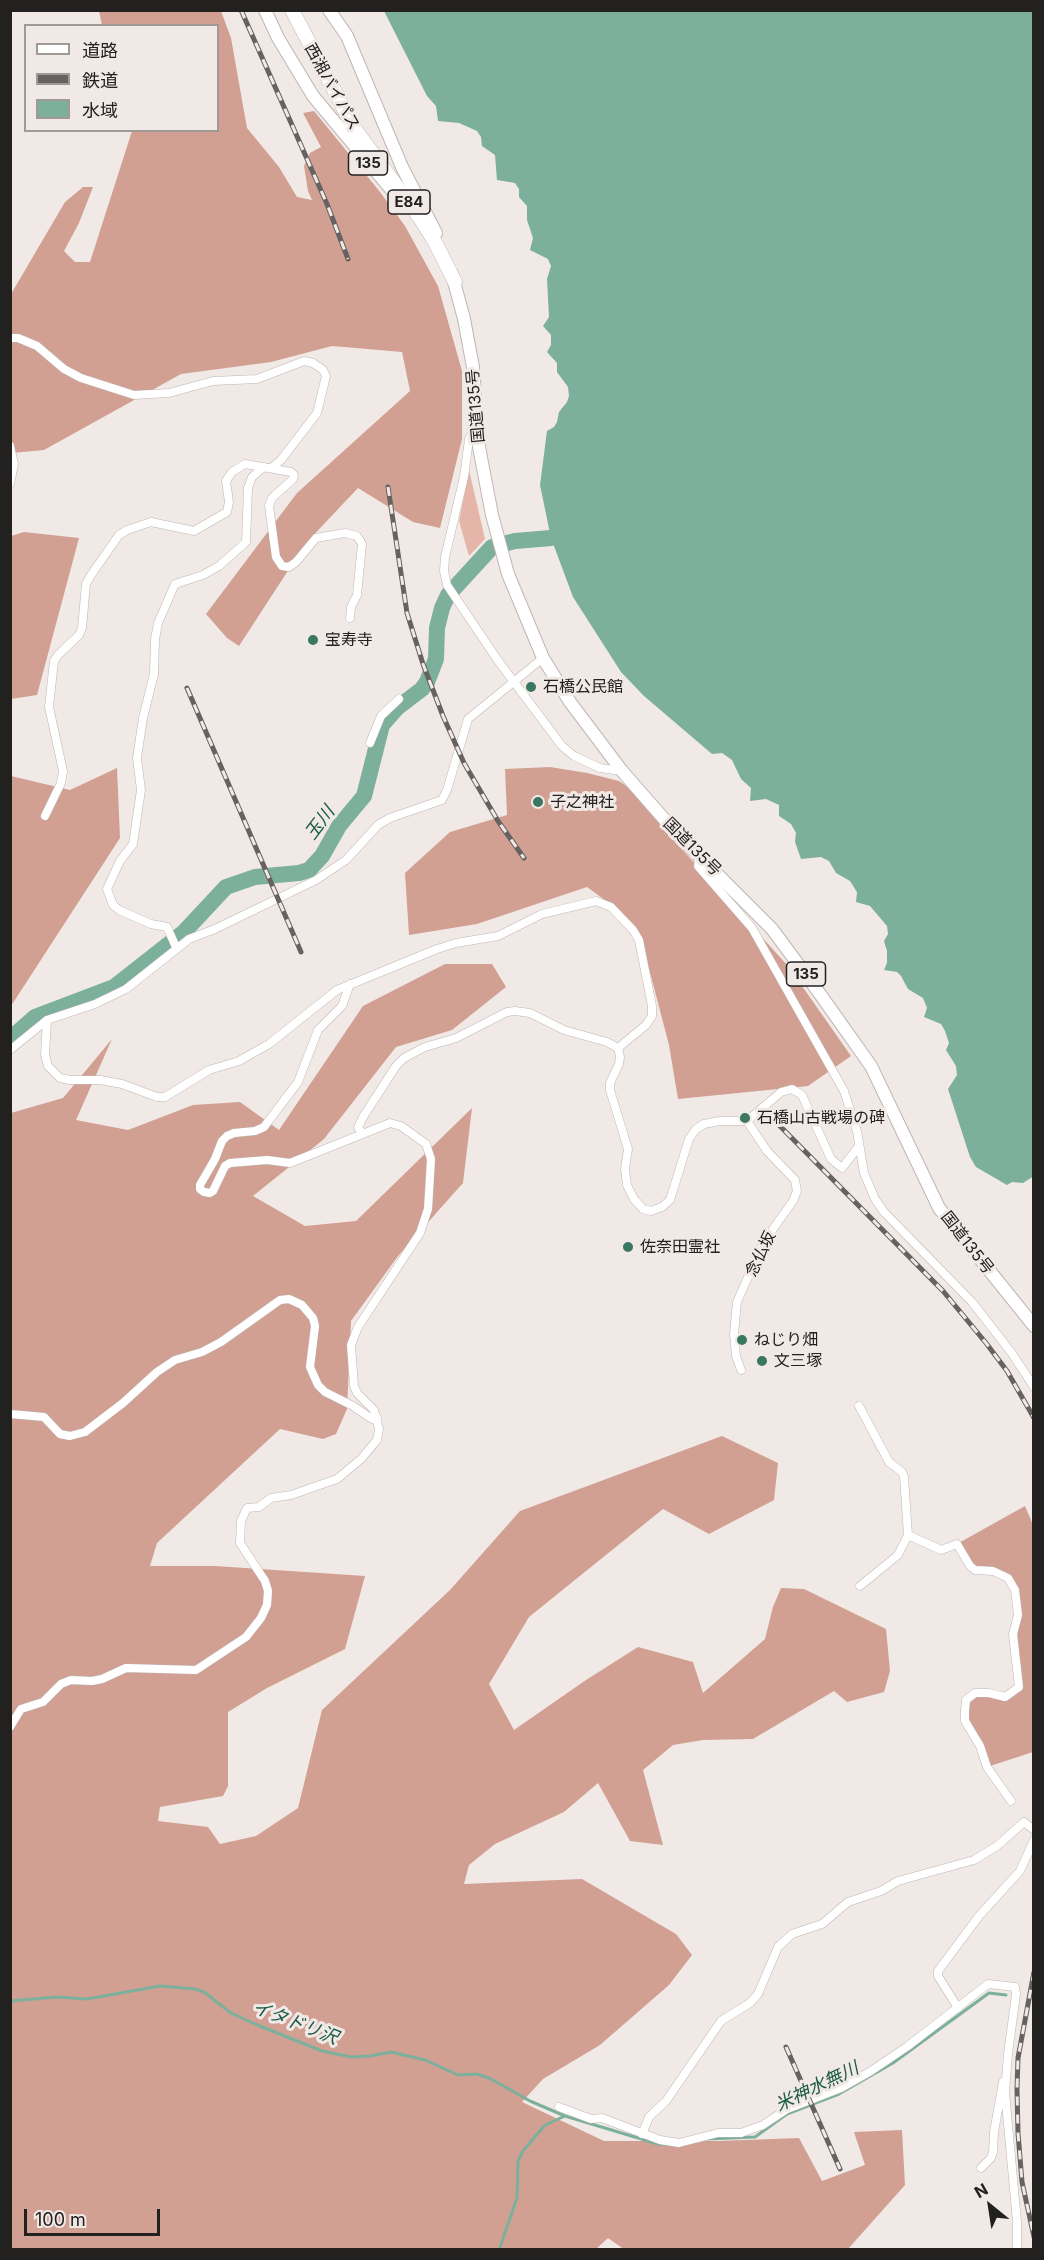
<!DOCTYPE html>
<html>
<head>
<meta charset="utf-8">
<style>
	body { margin:0 }
	#map { position:relative; width:1044px; height:2260px; overflow:hidden; background:#f1e9e6; font-family:Inter,"Noto Sans JP",sans-serif }
	canvas { display:block }
	.frame { position:absolute; inset:0; border:12px solid #232020; pointer-events:none }
	.legend { position:absolute; left:24px; top:24px; width:195px; height:108px; box-sizing:border-box; background:#f1e9e6; border:2px solid #9f9997; margin:0; padding:8px 10px; list-style:none; font-size:18px; color:#232020 }
	.legend li { display:flex; align-items:center; gap:12px; height:30px }
	.legend b { width:30px; border:2px solid #9f9997 }
	.north { position:absolute; left:960px; top:2176px; width:60px; height:60px; -webkit-text-stroke:4px #f1e9e6; paint-order:stroke; rotate:330deg; font-size:16px; font-weight:700; line-height:24px; text-align:center; color:#232020 }
	.north::after { content:''; display:block; margin:auto; width:21px; height:27px; background:#232020; clip-path:polygon(50% 0,100% 100%,50% 72%,0 100%) }
	.scale { position:absolute; left:24px; top:2209px; width:136px; height:27px; box-sizing:border-box; border:3px solid #232020; border-top:0; padding-left:8px; font-size:18px; line-height:21px; white-space:nowrap; color:#232020; -webkit-text-stroke:4px #f1e9e6; paint-order:stroke }
</style>
</head>
<body>
<div id="map">
<canvas width="1044" height="2260"></canvas>
<div class="frame"></div>
<ul class="legend">
<li><b style="height:8px;background:#fff"></b>道路</li>
<li><b style="height:8px;background:#666261"></b>鉄道</li>
<li><b style="height:16px;background:#7cb09c"></b>水域</li>
</ul>
<div class="north">N</div>
<div class="scale">100 m</div>
</div>
<script>
const c = document.querySelector('canvas').getContext('2d');
c.lineJoin = 'round';
function fillPath(path, color) { c.fillStyle = color; c.fill(path, 'evenodd'); }
const toPath = rows => new Path2D(rows.map(r => 'M' + r).join(''));
function stroke(path, color, width, dash) { c.strokeStyle = color; c.lineWidth = width; c.lineCap = dash ? 'butt' : 'round'; c.setLineDash(dash || []); c.stroke(path); }
function label(font, color, halo, rows, align = 'center') {
  c.font = font + ' Inter,"Noto Sans JP",sans-serif'; c.lineWidth = 6; c.setLineDash([]); c.textBaseline = 'middle'; c.strokeStyle = halo; c.fillStyle = color; for (const [text, x, y, turn = 0] of rows) {
    c.save(); c.translate(x, y); c.rotate((+turn || 0) * Math.PI / 180); c.textAlign = isNaN(turn) ? turn : align; if (halo) c.strokeText(text, 0, 0); c.fillText(text, 0, 0); c.restore();
  }
}
fillPath(toPath([
	[469,470,485,539,469,556,459,521]
]), '#e4b5a8');
fillPath(toPath([
	[99,11,221,11,231,38,247,128,279,167,297,197,312,200,308,191,304,166,310,153,321,147,303,113,314,111,380,192,405,226,438,286,462,371,462,439,440,528,413,522,358,488,306,543,239,646,227,638,206,614,297,493,410,391,402,352,332,346,271,362,181,374,44,450,11,453,11,294,65,202,83,187,93,187,79,223,64,251,75,262,90,262,132,131,218,130,218,26,102,25],
	[24,532,79,538,37,695,11,699,11,536],
	[550,767,587,773,619,781,639,795,669,835,788,966,851,1056,808,1086,678,1099,669,1045,646,957,626,922,613,906,587,887,477,924,409,935,405,873,450,832,507,815,505,769],
	[117,768,120,838,11,1006,11,776,70,790],
	[445,964,492,964,506,987,452,1030,396,1047,324,1139,253,1196,305,1226,356,1221,472,1108,463,1183,398,1256,351,1321,347,1409,336,1434,323,1439,280,1429,157,1543,150,1566,215,1566,365,1576,345,1649,267,1688,228,1712,228,1786,223,1796,160,1807,158,1821,208,1827,220,1844,256,1836,298,1808,322,1710,450,1590,520,1511,722,1436,778,1463,774,1500,709,1534,663,1509,529,1617,489,1684,514,1730,586,1680,638,1647,693,1662,703,1693,765,1639,773,1607,781,1588,804,1589,886,1629,890,1671,884,1692,847,1702,834,1691,753,1739,703,1740,673,1745,643,1770,663,1845,630,1841,598,1783,564,1812,495,1844,469,1865,464,1884,582,1879,676,1934,692,1955,669,1985,600,2045,543,2079,522,2102,604,2141,718,2141,799,2138,822,2181,865,2165,854,2132,902,2130,905,2185,848,2249,625,2250,608,2238,595,2250,11,2250,11,1113,63,1098,112,1039,76,1120,128,1130,193,1105,240,1102,279,1130,363,1006],
	[1025,1506,1033,1525,1033,1752,987,1767,965,1721,970,1696,998,1696,1019,1687,1015,1658,1018,1615,1008,1578,975,1570,957,1544]
]), '#d1a092');
fillPath(toPath([
	[384,11,1033,11,1034,1176,1023,1183,1012,1182,1007,1185,976,1167,970,1157,948,1089,957,1075,956,1066,946,1050,949,1043,945,1031,941,1024,924,1017,927,1008,923,998,908,989,901,976,897,972,884,970,887,963,887,951,884,941,888,934,887,926,870,906,856,902,857,892,850,881,836,873,829,861,821,857,801,859,795,842,796,833,791,824,779,816,779,805,766,799,750,801,751,788,741,779,732,760,722,753,712,754,644,696,621,672,573,597,551,538,540,485,547,431,554,427,557,422,559,412,567,402,569,396,568,387,557,372,557,363,547,352,551,345,551,335,543,326,549,317,547,279,551,266,548,259,530,250,533,238,527,220,527,206,519,197,519,189,515,183,497,180,495,155,482,146,481,137,477,131,459,123,438,121,436,106,427,96]
]), '#7cb09c');
stroke(toPath([
	[10,2001,57,1997,87,1999,160,1986,195,1989,204,1992,231,2013,255,2024,322,2051,351,2057,370,2056,391,2052,425,2060,458,2075,477,2074,491,2079,530,2101,565,2116,658,2144,677,2145],
	[707,2139,755,2137,787,2114,839,2094,893,2063,989,1993,1006,1995],
	[499,2250,517,2198,518,2161,523,2151,545,2125,565,2116]
]), '#7cb09c', 3);
stroke(toPath([
	[10,1039,35,1017,114,987,184,932,226,887,255,877,299,873,309,870,322,856,339,826,364,796,382,725,397,708,422,689,427,682,436,659,437,628,442,608,448,595,492,547,515,541,551,538]
]), '#7cb09c', 16);
const minor = toPath([
	[10,338,18,338,37,346,64,369,81,378,134,395,169,393,213,381,257,379,304,361,313,363,323,370,326,376,317,413,281,460,271,468],
	[478,426,473,431,469,439,464,477,445,557,444,571,447,585,499,662,562,746,574,756,600,768,622,771],
	[10,446,14,464,10,484],
	[370,743,381,716,399,699],
	[45,816,61,783,63,771,49,707,54,661,58,655,79,635,82,628,86,584,91,575,119,535,127,530,151,522,194,531,227,512,229,502,226,481,232,472,245,464,291,472,294,475,293,479,272,498,269,506,276,557,282,566,289,567,296,562,316,538,345,533,357,536,362,544,361,554,357,595,351,607,350,618],
	[700,856,698,866,752,928,844,1091,857,1131,864,1173,875,1199,884,1212,972,1302,1011,1352,1034,1387],
	[176,947,167,927,151,924,119,910,113,905,107,889,120,861,133,844,141,790,137,758,143,718,154,674,155,639,158,623,175,584,203,575,219,566,246,542,248,488,252,477,264,467],
	[47,1020,45,1055,48,1066,60,1078,70,1080,100,1080,122,1084,157,1097,165,1097,209,1070,239,1061,269,1044,337,990,437,949,456,943,498,936,542,914,596,901,611,907,633,930,639,940,652,1006,652,1016,646,1025,618,1048],
	[10,1050,47,1020,95,1004,126,989,189,939,215,929,316,880,346,860,378,825,390,818,442,800,447,790,468,719,543,658],
	[747,1121,781,1092,792,1089,802,1095,831,1159,842,1168,859,1146],
	[362,1133,358,1127,363,1117,396,1066,404,1058,425,1047,456,1038,507,1012,515,1011,530,1013,564,1030,607,1042,618,1048,620,1057,619,1064,610,1083,610,1090,628,1149,625,1169,627,1185,634,1199,643,1209,651,1211,662,1207,670,1200,689,1139,696,1129,704,1124,720,1121,747,1121],
	[741,1370,736,1356,734,1334,737,1302,763,1243,793,1201,797,1191,795,1180,767,1151,747,1121],
	[859,1406,889,1462,902,1472,904,1477,908,1535,941,1550,957,1544,970,1566,975,1570,993,1571,1008,1578,1015,1590,1018,1615,1013,1634,1019,1687,1005,1697,989,1693,975,1693,966,1700,965,1711,965,1721,980,1746,987,1767,1011,1801],
	[10,1414,44,1417,60,1434,70,1436,85,1432,123,1403,157,1372,175,1360,202,1352,221,1342,280,1300,289,1299,302,1305,313,1318,315,1326,310,1367,318,1385,325,1392,353,1406,372,1419,377,1418],
	[860,1586,898,1555,908,1535],
	[10,1727,21,1709,43,1702,61,1684,71,1680,92,1681,102,1679,126,1668,196,1670,246,1637,261,1618,267,1605,268,1591,265,1581,240,1543,241,1521,247,1508,259,1507,271,1498,291,1495,337,1479,361,1459,377,1440,379,1429,374,1410,357,1393,354,1386,351,1345,358,1327,420,1233,428,1209,431,1159,426,1144,401,1126,390,1123,290,1163,267,1160,230,1163,225,1166,213,1191,210,1193,204,1192,200,1189,200,1185,215,1159,222,1141,227,1136,234,1133,255,1131,264,1127,298,1082,318,1030,342,1006,350,984],
	[958,2008,938,1976,938,1971,979,1916,1020,1871,1034,1840],
	[559,2107,591,2119,602,2118,660,2140,679,2143,718,2133,741,2133,763,2125,787,2109,841,2088,871,2071,908,2046,988,1984,1015,1987,1016,1994,1008,2054,1005,2092,1017,2222,1017,2250],
	[642,2134,649,2117,666,2101,721,2021,750,2003,758,1994,778,1947,792,1934,822,1924,848,1902,881,1891,898,1881,974,1860,997,1846,1024,1822,1034,1830],
	[981,2168,991,2158,993,2152,994,2132,1003,2082]
]);
const trunk = toPath([
	[265,10,278,38,313,96,400,200],
	[329,10,347,36,402,167,436,233],
	[452,274,464,319,473,367,479,447,492,515,508,574,543,658,570,702,622,771,678,835,772,929,815,987,871,1066,939,1208,1034,1326]
]);
const motorway = toPath([
	[292,10,354,128,420,218,435,242,455,282]
]);
stroke(minor, '#beb6b4', 9);
stroke(trunk, '#beb6b4', 14);
stroke(motorway, '#beb6b4', 15);
stroke(minor, '#fff', 8);
stroke(trunk, '#fff', 12);
stroke(motorway, '#fff', 14);
const rail = toPath([
	[241,10,327,204,348,259],
	[388,487,407,613,423,664,443,716,464,763,498,821,524,858],
	[187,688,301,952],
	[772,1118,943,1291,986,1343,1007,1371,1034,1418],
	[1034,1972,1018,2058,1017,2089,1018,2133,1022,2182,1034,2237],
	[786,2047,840,2169]
]);
stroke(rail, '#666261', 5);
stroke(rail, '#f1e9e6', 3, [9]);
for (const [x, y, r, color] of [
	[313,640,6,"#3a7762"],
	[531,687,6,"#3a7762"],
	[538,802,6,"#3a7762"],
	[745,1118,6,"#3a7762"],
	[628,1247,6,"#3a7762"],
	[742,1340,6,"#3a7762"],
	[762,1361,6,"#3a7762"]
]) { const dot = new Path2D(); dot.arc(x, y, r, 0, 2 * Math.PI); c.fillStyle = color; c.fill(dot); stroke(dot, '#f1e9e6', 2); }
for (const [x, y, w] of [
	[368,163,39],
	[409,202,42],
	[806,974,39]
]) { const box = new Path2D(); box.roundRect(x - w / 2, y - 12, w, 24, 4.5); c.fillStyle = '#f1e9e6'; c.fill(box); stroke(box, '#232020', 1.5); }
label('bold 15px', '#232020', null, [
	["135",368,163],
	["E84",409,202],
	["135",806,974]
]);
label('16px', '#232020', '#f1e9e6', [
	["西湘バイパス",332,87,61],
	["国道135号",476,406,-95],
	["国道135号",692,847,45],
	["国道135号",967,1243,52],
	["念仏坂",761,1254,-64]
]);
label('16px', '#232020', '#f1e9e6', [
	["宝寿寺",325,640],
	["石橋公民館",543,687],
	["子之神社",550,802],
	["石橋山古戦場の碑",757,1118],
	["佐奈田霊社",640,1247],
	["ねじり畑",754,1340],
	["文三塚",774,1361]
], 'left');
label('italic 18px', '#1a5b47', '#f1e9e6', [
	["玉川",320,823,-53],
	["イタドリ沢",295,2023,21],
	["米神水無川",817,2087,-26]
]);
</script>
</body>
</html>
